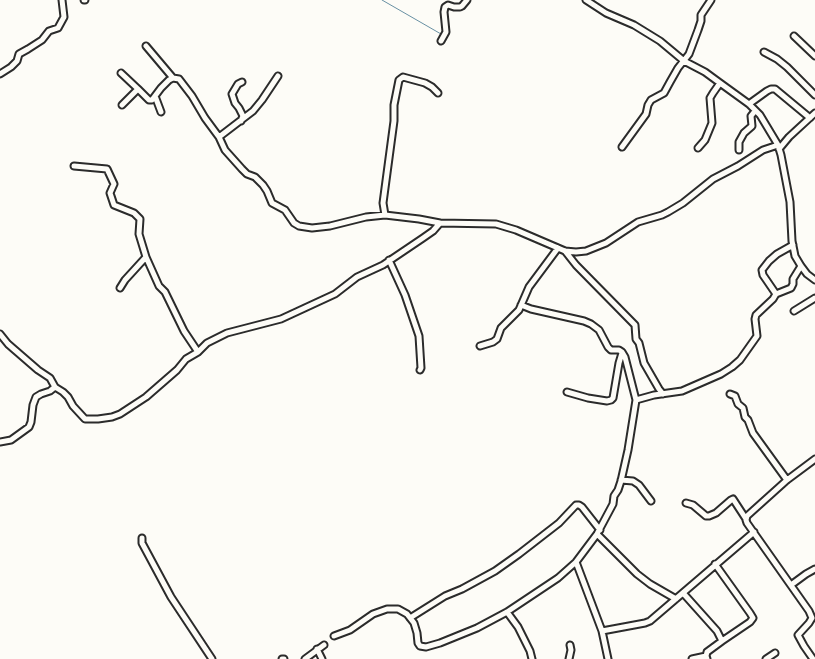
<!DOCTYPE html>
<html>
<head>
<meta charset="utf-8">
<style>
	body { margin:0 }
	canvas { display:block; background:#fdfcf7 }
</style>
</head>
<body>
<canvas width="815" height="659"></canvas>
<script>
const c = document.querySelector('canvas').getContext('2d');
c.lineJoin = 'round';
const toPath = rows => new Path2D(rows.map(r => 'M' + r).join(''));
function stroke(path, color, width, dash) { c.strokeStyle = color; c.lineWidth = width; c.lineCap = dash ? 'butt' : 'round'; c.setLineDash(dash || []); c.stroke(path); }
stroke(toPath([
	[382,0,441,34]
]), '#6890a3', 1);
const minor = toPath([
	[84,0,85,0],
	[586,0,606,13,634,25,660,41,684,61,705,72,720,83,749,104,760,115,778,145,781,155,790,202,792,241,795,256,801,266,807,274,815,280],
	[794,36,815,56],
	[441,41,446,32,444,12,445,7,448,5,454,7,460,7,462,6,467,0],
	[146,46,173,78],
	[764,52,777,59,787,67,815,95],
	[121,73,138,89],
	[0,74,11,67,17,61,19,54,28,49,42,40,49,31,58,28,64,17,62,0],
	[155,96,161,112],
	[749,104,767,91,771,89,775,89,810,118],
	[122,105,138,89,149,100,152,100,161,88,169,80,173,78,179,79,192,96,205,118,219,137,225,150,242,169,247,174,255,177,263,185,267,191,272,203,285,210,294,223,299,226,312,228,330,226,366,217,385,215,419,219,440,223],
	[241,121,243,116,239,108,235,103,232,94,238,84,242,82],
	[219,137,253,111,262,100,278,76],
	[622,147,646,114,648,105,651,100,664,93,670,82,678,68,689,54,698,30,701,21,701,15,711,0],
	[698,148,705,140,712,123,710,98,713,93,720,83],
	[779,149,789,137,815,113],
	[739,150,739,142,744,133,752,126,751,116,755,111],
	[74,166,107,169,114,184,110,193,114,205,134,213,140,219,139,234,146,257,159,286,165,292,184,331,198,352],
	[385,215,383,203,394,121,394,105,399,80,403,77,425,83,432,87,438,93],
	[565,251,576,265,633,323,635,325,636,339,639,343,644,363,659,389,663,394],
	[389,260,405,295,419,336,421,368,420,370],
	[120,288,125,280,146,257],
	[776,294,763,275,762,270,769,261,777,254,793,245],
	[521,305,531,309,584,321,591,324,599,330,608,347,611,350,619,350,622,352,625,357,636,400],
	[794,311,815,298],
	[0,334,8,344,38,370,50,378,55,387,63,392,68,397,73,406,85,419,98,419,112,417,120,414,146,397,177,370,186,359,198,352,207,343,227,333,281,319,335,294,357,277,383,265,423,238,433,231,440,223,496,224,516,230,565,251,576,252,586,251,606,243,638,222,662,215,668,212,683,203,713,179,738,166,763,150,778,145],
	[480,346,493,342,497,339,501,328,519,310,529,287,558,248],
	[567,392,588,398,607,401,611,400,613,398,619,363,622,353],
	[730,394,735,396,738,404,743,408,745,417,748,420,753,433,787,480],
	[0,442,11,440,29,427,31,422,33,405,36,397,41,394,50,391,55,387],
	[621,480,633,481,639,485,651,501],
	[686,503,693,505,706,516,709,516,716,513,731,500,733,499,746,519],
	[597,534,637,574,650,584,676,599],
	[142,538,142,543,171,597,212,659],
	[576,562,602,631,608,659],
	[715,564,750,613,753,618,750,622,722,641],
	[791,585,806,574,815,569],
	[683,593,717,631,722,641,707,652,706,656,707,659],
	[507,612,518,627,530,651,532,659],
	[410,618,445,596,462,589,495,571,519,554,559,523,576,505,579,505,582,507,600,530],
	[602,631,645,623,650,621,754,532],
	[334,636,350,630,373,614,387,609,398,609,407,614,414,623,417,633,418,643,420,646,426,647,440,643,477,628,507,612,558,578,576,562,597,534,613,504,614,496,618,490,621,481,628,450,636,400,654,395,682,391,721,374,732,367,740,360,757,336,755,319,756,315,773,299,776,294,791,288,793,284,793,279,801,266],
	[317,649,322,659],
	[282,659,284,659],
	[305,659,324,645],
	[569,659,571,650,570,645],
	[692,659,706,656],
	[766,659,775,653],
	[813,659,804,646,798,635,809,623,812,618,809,611,747,523,746,520,747,516,787,480,815,459]
]);
stroke(minor, '#2b2b2b', 9);
stroke(minor, '#fdfcf7', 5);
</script>
</body>
</html>
